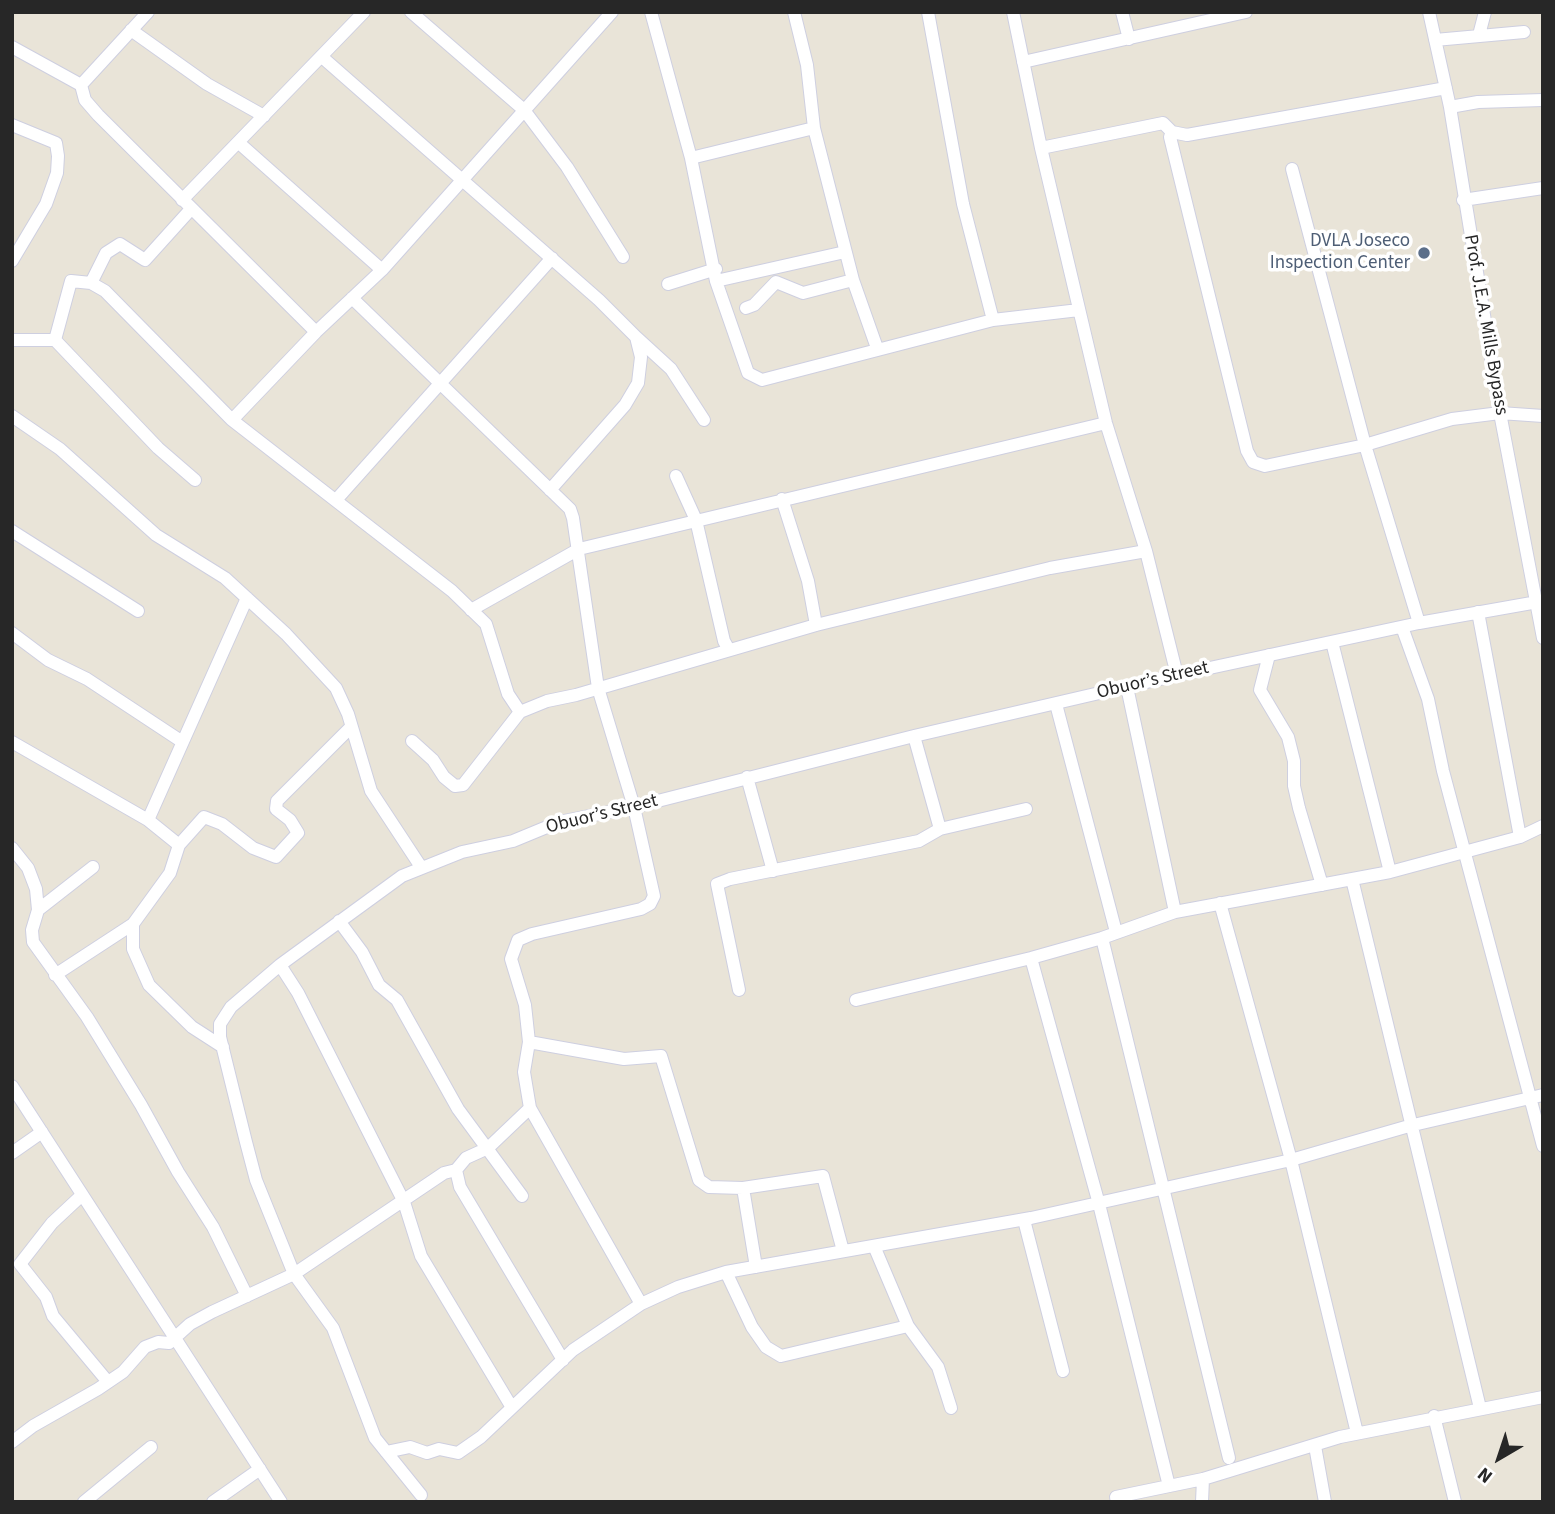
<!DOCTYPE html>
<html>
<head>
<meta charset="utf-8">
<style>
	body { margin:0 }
	#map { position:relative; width:1555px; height:1514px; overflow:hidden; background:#e9e4d8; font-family:"Source Sans 3",sans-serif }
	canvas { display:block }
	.frame { position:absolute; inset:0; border:14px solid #272727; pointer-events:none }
	.north { position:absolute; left:1464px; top:1423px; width:70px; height:70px; -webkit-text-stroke:5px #fff; paint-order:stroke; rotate:219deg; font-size:19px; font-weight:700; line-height:28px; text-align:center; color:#272727 }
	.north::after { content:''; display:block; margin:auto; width:24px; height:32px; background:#272727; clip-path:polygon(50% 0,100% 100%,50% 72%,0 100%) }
</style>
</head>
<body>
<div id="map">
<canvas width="1555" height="1514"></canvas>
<div class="frame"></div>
<div class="north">N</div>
</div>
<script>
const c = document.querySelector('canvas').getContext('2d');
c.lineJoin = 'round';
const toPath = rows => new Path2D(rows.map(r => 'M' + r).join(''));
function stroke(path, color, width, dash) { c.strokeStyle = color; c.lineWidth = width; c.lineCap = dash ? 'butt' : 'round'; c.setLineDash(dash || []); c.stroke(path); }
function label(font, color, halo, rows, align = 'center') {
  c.font = font + ' "Source Sans 3",sans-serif'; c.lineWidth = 7; c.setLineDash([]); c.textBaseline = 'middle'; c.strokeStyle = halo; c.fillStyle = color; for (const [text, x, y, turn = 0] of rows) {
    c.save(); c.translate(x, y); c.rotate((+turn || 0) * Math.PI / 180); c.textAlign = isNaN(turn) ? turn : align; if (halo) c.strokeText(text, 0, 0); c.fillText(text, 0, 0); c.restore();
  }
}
const minor = toPath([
	[411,12,524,110,567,167,623,257],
	[651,12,691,158,716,281,748,373,762,380,993,320,1079,310],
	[794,12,807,65,814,128,853,280,877,348],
	[928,12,963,204,993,320],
	[1013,12,1041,148,1106,423,1146,551,1177,675],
	[1122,12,1129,39],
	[1429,12,1450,107,1500,413,1543,638],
	[131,30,207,84,264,116],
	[1479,35,1485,12],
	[1435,40,1524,32],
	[12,47,81,85,85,100,98,115,316,332],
	[322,57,599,300,636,337,641,357,638,383,625,405,550,490],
	[1023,62,1246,12],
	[81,85,148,12],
	[1450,107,1478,102,1543,100],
	[12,125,56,143,58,156,57,173,46,204,12,261],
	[239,143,382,270],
	[1041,148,1163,123,1172,132],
	[691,158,814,128],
	[1292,169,1365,445,1265,466,1253,462,1247,451,1170,137,1172,132,1187,135,1446,88],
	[182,200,364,12],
	[1463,200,1543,188],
	[716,281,845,252],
	[91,283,106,253,120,244,145,260,191,209],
	[668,284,716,269],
	[352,298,570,509,573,518,598,688,634,807,654,896,650,904,641,909,532,934,518,940,511,959,525,1005,529,1042,524,1072,530,1108,641,1304],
	[746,308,754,305,776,282,803,293,853,280],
	[636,337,671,369,704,420],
	[12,340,55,340,158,448,195,480],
	[55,340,71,281,91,283,105,291,232,420,452,591,486,624,508,694,520,712,547,701,576,695,816,625,1050,568,1146,551],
	[12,416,60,449,156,535,225,578,286,634,336,688,348,714,371,791,421,867],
	[232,420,316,332,382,270,612,12],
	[676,476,696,520,724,641,729,650],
	[782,499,808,581,816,625],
	[336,500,552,258],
	[12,531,138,611],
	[471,610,579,549,1106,423],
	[1478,612,1520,837],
	[1419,623,1365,445,1452,419,1500,413,1543,416],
	[1402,627,1428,699,1443,771,1543,1146],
	[12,633,48,660,87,679,181,741],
	[1332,642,1390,872],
	[1269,655,1260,690,1288,737,1294,761,1294,786,1299,808,1322,885],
	[1127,687,1175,912],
	[1056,704,1116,932],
	[914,736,940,829],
	[412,741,433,760,444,777,455,786,463,785,520,712],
	[12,742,148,820,179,845,170,873,133,924,133,949,149,985,192,1027,223,1047],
	[747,777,773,871],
	[148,820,247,598],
	[179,845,204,817,222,824,253,848,276,857,298,833,290,820,276,809,277,801,351,727],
	[12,848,28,868,36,889,38,910,32,930,33,942,87,1017,141,1105,178,1172,213,1227,247,1296],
	[1352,879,1480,1408],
	[1220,903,1291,1160,1357,1433],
	[38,910,93,867],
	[339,921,362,952,379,985,397,1000,458,1109,522,1196],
	[1102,938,1229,1458],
	[1031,958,1099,1204,1169,1486],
	[280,965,298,993,404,1202,421,1256,511,1406],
	[55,975,133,924],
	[739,990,717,884,730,879,919,841,940,829,1026,809],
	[856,1000,1031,958,1102,938,1175,912,1390,872,1520,837,1543,826],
	[529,1042,624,1059,661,1056,699,1180,709,1187,743,1188,823,1176,843,1251],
	[12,1086,281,1502],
	[530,1108,488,1148,466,1158,456,1170,460,1187,563,1360],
	[12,1153,42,1132],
	[743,1188,756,1267],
	[82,1195,52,1223,20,1264,46,1297,53,1316,108,1382],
	[1024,1220,1063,1371],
	[874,1246,908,1326,938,1367,951,1408],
	[726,1272,752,1327,766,1347,781,1356,908,1326],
	[1434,1416,1455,1502],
	[12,1442,33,1426,98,1389,123,1372,145,1347,158,1342,169,1343,190,1324,212,1312,294,1274,444,1173,456,1170],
	[1315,1446,1325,1502],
	[386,1452,410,1447,427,1453,439,1449,458,1453,481,1437,573,1350,641,1304,678,1287,726,1272,1031,1218,1291,1160,1409,1126,1543,1095],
	[421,1495,375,1438,333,1328,294,1274,256,1180,246,1142,220,1037,220,1024,231,1007,280,965,402,876,462,852,513,841,559,822,634,807,914,736,1177,675,1419,623,1543,601],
	[84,1502,151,1447],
	[213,1502,260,1469],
	[1117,1502,1116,1497,1203,1479,1340,1437,1543,1397],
	[1202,1502,1203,1479]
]);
stroke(minor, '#cecfe0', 14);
stroke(minor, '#fff', 12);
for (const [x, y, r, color] of [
	[1424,253,7,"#5c6f8a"]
]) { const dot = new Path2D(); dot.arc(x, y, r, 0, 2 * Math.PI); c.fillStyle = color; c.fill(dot); stroke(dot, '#fff', 2.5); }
label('19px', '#4e5e75', '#fff', [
	["DVLA Joseco",1410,242],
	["Inspection Center",1410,264]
], 'right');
label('19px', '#272727', '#fff', [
	["Prof. J.E.A. Mills Bypass",1485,325,80],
	["Obuor’s Street",1153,681,-13],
	["Obuor’s Street",602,815,-14]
]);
</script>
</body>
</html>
